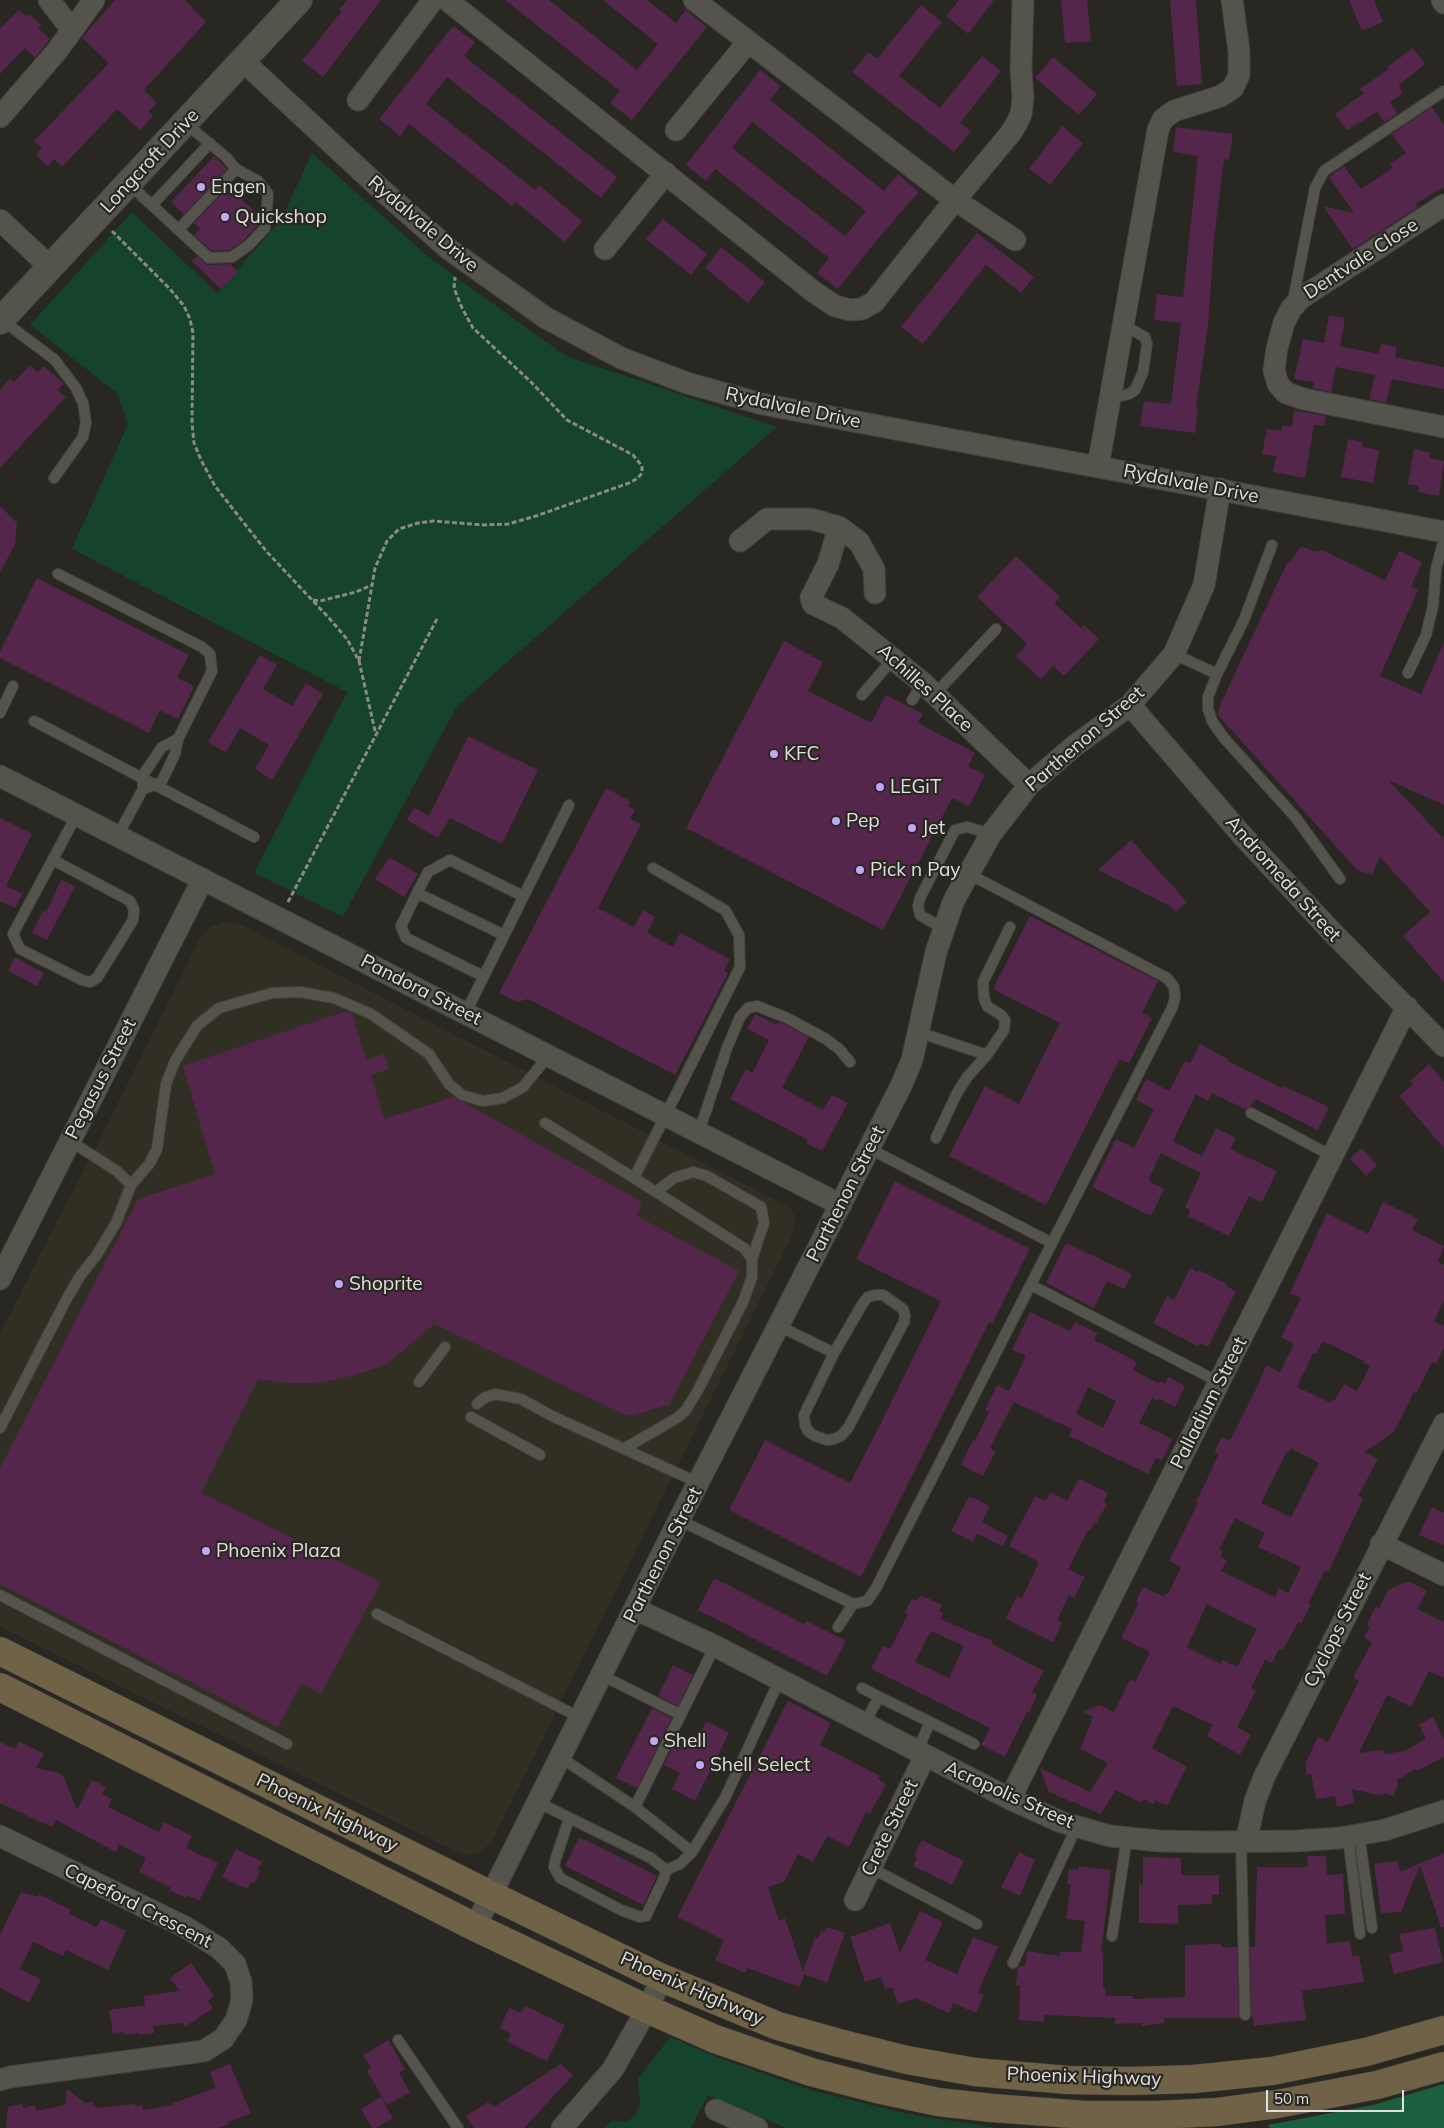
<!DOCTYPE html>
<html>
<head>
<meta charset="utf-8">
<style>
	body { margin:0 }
	#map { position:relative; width:1444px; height:2128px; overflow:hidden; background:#282721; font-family:Mulish,sans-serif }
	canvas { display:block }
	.scale { position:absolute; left:1266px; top:2090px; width:138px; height:22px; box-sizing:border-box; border:2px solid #e0dfdc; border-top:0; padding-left:6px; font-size:15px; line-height:18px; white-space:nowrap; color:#e0dfdc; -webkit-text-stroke:4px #282721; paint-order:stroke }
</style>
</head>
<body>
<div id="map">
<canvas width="1444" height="2128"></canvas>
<div class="scale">50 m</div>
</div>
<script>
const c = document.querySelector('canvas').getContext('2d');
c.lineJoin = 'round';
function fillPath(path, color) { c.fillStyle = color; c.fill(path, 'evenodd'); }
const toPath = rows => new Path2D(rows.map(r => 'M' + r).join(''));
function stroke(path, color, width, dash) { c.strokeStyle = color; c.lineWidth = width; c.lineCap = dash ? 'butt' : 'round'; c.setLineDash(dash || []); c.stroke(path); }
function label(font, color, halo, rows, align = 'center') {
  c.font = font + ' Mulish,sans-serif'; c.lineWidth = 4.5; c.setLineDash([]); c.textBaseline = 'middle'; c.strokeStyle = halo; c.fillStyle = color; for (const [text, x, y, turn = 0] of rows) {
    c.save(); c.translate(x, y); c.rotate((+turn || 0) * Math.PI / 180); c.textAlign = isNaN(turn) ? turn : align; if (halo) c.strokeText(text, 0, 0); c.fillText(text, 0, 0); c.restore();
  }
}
fillPath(toPath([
	[224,922,242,925,785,1205,791,1209,796,1218,793,1233,491,1843,478,1853,465,1855,459,1853,0,1627,0,1333,117,1105,199,940,208,928]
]), '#312f23');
fillPath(toPath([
	[312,153,431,259,566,356,777,427,457,706,343,917,254,873,347,692,72,549,128,424,117,393,30,325,132,212,217,293,281,220],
	[670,2037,716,2057,811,2090,908,2114,997,2128,786,2128,708,2095,691,2128,604,2128,612,2121,626,2122,636,2115,640,2104,638,2079]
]), '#15432c');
fillPath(toPath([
	[1444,2084,1444,2128,1270,2128,1268,2125,1373,2105]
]), '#1a603f');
fillPath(toPath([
	[115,0,185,0,206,22,144,90,157,103,148,112,153,116,140,130,117,109,62,167,54,159,48,166,36,155,42,148,34,141,109,63,82,38],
	[347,0,381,0,323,77,302,61,341,12,339,10],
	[505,0,549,0,637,70,658,44,603,0,647,0,676,23,686,10,707,27,632,120,610,103,620,91],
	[959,0,994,0,968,34,946,16],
	[1061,0,1087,0,1091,41,1065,43],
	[1170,0,1196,0,1202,84,1177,86],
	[1349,0,1374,0,1383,22,1362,31],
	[921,5,942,22,899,76,940,108,982,56,1001,71,960,123,971,131,954,152,852,72,869,52,877,59],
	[19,10,26,17,29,14,41,25,38,28,50,39,35,58,25,48,0,74,0,29],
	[453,26,475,42,464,56,617,177,601,198,447,77,426,104,535,190,539,185,582,221,565,242,516,202,512,206,409,124,400,136,379,119],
	[1413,48,1425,64,1399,85,1402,94,1390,102,1397,114,1385,122,1377,112,1347,130,1335,114,1364,93,1360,89,1389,69,1387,67],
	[1053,57,1097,94,1079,115,1035,78],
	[760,70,781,86,770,100,884,191,898,174,919,192,881,235,838,289,817,273,829,258,715,169,706,181,686,165],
	[752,122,866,211,845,236,732,148],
	[1432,107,1444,125,1444,187,1415,204,1418,207,1353,249,1323,206,1354,213,1329,177,1344,166,1361,189,1393,168,1390,164,1406,153,1392,134],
	[1062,126,1083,143,1050,185,1029,169],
	[1176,127,1233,134,1229,160,1224,159,1214,239,1208,326,1196,407,1198,408,1195,433,1140,426,1144,401,1171,404,1181,323,1154,320,1157,294,1183,297,1198,156,1173,152],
	[214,156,227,169,184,214,171,202],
	[228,187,258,214,256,216,259,218,258,225,244,240,230,250,212,251,194,235,200,229,194,223],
	[663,219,707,254,691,275,646,239],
	[977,233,1034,277,1021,293,986,265,923,344,901,327],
	[721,247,765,282,748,303,705,268],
	[197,256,207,265,230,264,238,272,221,289,192,261],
	[1329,315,1345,318,1340,346,1379,354,1381,344,1397,347,1395,357,1444,367,1444,389,1392,379,1386,403,1369,399,1375,375,1336,367,1331,392,1313,388,1314,382,1294,379,1303,339,1324,343],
	[30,365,38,372,44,366,64,384,57,390,66,397,0,468,0,390,10,379,14,382],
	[1294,410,1326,416,1324,426,1314,425,1305,478,1273,472,1276,456,1262,454,1267,429,1281,431,1282,425,1292,427],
	[1348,439,1363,442,1362,447,1379,450,1373,483,1341,477],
	[1414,449,1430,453,1429,458,1444,461,1439,496,1418,492,1419,486,1408,484],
	[0,506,17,523,15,544,0,573],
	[1300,547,1308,548,1314,552,1322,550,1385,580,1399,551,1422,562,1411,587,1418,590,1380,676,1421,694,1444,643,1444,805,1388,780,1444,839,1444,982,1403,936,1430,912,1380,857,1372,875,1357,870,1218,715,1220,705,1287,563,1292,560],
	[1016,556,1060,597,1054,603,1081,628,1084,625,1099,639,1064,676,1053,666,1041,679,1016,656,1027,644,977,597],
	[37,578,189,655,177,678,194,686,178,719,160,710,149,733,0,658,0,651],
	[784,641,823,662,808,691,871,723,886,695,923,714,918,723,975,753,968,766,985,775,969,806,952,798,883,930,686,828],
	[260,655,277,665,263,689,292,706,306,683,323,694,272,780,255,769,269,745,240,728,226,752,208,742],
	[468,736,538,770,502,844,450,818,438,838,407,820,414,808,429,816],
	[606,788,630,801,628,806,635,810,630,819,641,824,598,908,634,927,643,910,655,917,647,933,673,947,680,933,730,959,724,971,728,973,675,1075,528,999,517,1002,499,993],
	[0,818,32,834,6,886,22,894,15,908,0,901],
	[1131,840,1187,902,1176,912,1170,906,1098,870],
	[390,857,418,874,404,897,375,879],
	[61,880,75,886,47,940,32,933,43,911,46,912],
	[1030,916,1158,981,1142,1013,1152,1018,1129,1063,1120,1059,1046,1205,949,1156,985,1086,1019,1104,1060,1023,993,989],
	[15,957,44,973,37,986,8,971],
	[346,1011,352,1013,366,1060,384,1054,389,1069,371,1075,384,1119,454,1097,642,1202,637,1216,739,1271,669,1405,628,1416,434,1324,386,1365,351,1376,317,1383,286,1383,258,1379,201,1493,381,1582,321,1694,301,1683,278,1727,0,1584,0,1468,138,1199,215,1174,183,1066],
	[755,1014,777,1025,778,1022,784,1024,809,1037,782,1088,823,1110,832,1095,848,1103,822,1151,806,1143,808,1140,730,1099,746,1069,752,1073,769,1040,747,1029],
	[1200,1044,1228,1059,1227,1061,1282,1088,1283,1086,1329,1107,1318,1130,1255,1099,1251,1106,1245,1109,1212,1093,1208,1101,1196,1094,1173,1141,1202,1156,1216,1128,1236,1138,1230,1149,1277,1171,1262,1202,1249,1196,1229,1236,1188,1216,1190,1210,1185,1207,1201,1173,1161,1153,1149,1178,1151,1179,1149,1181,1164,1189,1151,1216,1092,1187,1116,1139,1134,1148,1154,1109,1136,1100,1146,1079,1169,1091,1185,1061,1190,1063],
	[1429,1064,1444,1082,1444,1148,1399,1096,1413,1084,1410,1081],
	[1362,1148,1377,1165,1366,1176,1350,1158],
	[895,1181,1030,1249,992,1324,989,1322,861,1577,729,1510,765,1440,850,1483,882,1421,941,1301,856,1259],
	[1383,1202,1418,1219,1412,1230,1444,1246,1438,1262,1444,1265,1444,1301,1434,1321,1444,1326,1444,1348,1436,1364,1432,1362,1416,1394,1414,1392,1393,1433,1364,1452,1378,1459,1358,1496,1363,1499,1328,1572,1325,1570,1308,1603,1311,1604,1301,1624,1298,1622,1283,1650,1279,1649,1272,1663,1265,1660,1251,1688,1256,1691,1237,1727,1251,1735,1240,1755,1207,1736,1213,1725,1173,1706,1152,1748,1187,1767,1167,1806,1155,1800,1153,1804,1143,1799,1141,1803,1116,1790,1101,1814,1049,1792,1040,1768,1090,1792,1108,1763,1080,1749,1093,1717,1084,1712,1099,1705,1114,1712,1130,1679,1135,1682,1150,1652,1121,1638,1139,1602,1136,1601,1143,1587,1164,1597,1166,1593,1168,1594,1181,1567,1169,1561,1198,1503,1196,1502,1219,1454,1214,1452,1222,1437,1230,1441,1259,1383,1266,1365,1280,1372,1294,1344,1281,1337,1301,1298,1290,1293,1327,1213,1368,1234],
	[1323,1341,1364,1361,1363,1363,1370,1366,1357,1391,1344,1384,1335,1400,1333,1399,1331,1403,1297,1387,1313,1353,1316,1354],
	[1291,1448,1319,1463,1291,1517,1261,1503,1287,1451,1289,1452],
	[1235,1518,1265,1533,1258,1547,1301,1567,1288,1593,1279,1588,1275,1597,1221,1571,1227,1560,1220,1557,1223,1551,1219,1549],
	[1207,1604,1257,1629,1237,1667,1223,1660,1221,1664,1187,1647],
	[1066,1243,1132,1274,1124,1289,1107,1281,1094,1308,1046,1283],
	[1190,1268,1198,1272,1199,1270,1227,1284,1226,1286,1236,1291,1208,1347,1200,1343,1198,1346,1153,1323,1167,1296,1174,1300],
	[1030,1312,1070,1331,1075,1322,1097,1333,1094,1340,1137,1362,1133,1370,1158,1383,1160,1381,1165,1384,1168,1377,1185,1386,1175,1407,1159,1399,1158,1401,1152,1398,1139,1423,1172,1439,1162,1461,1156,1458,1148,1474,1069,1436,1072,1429,1014,1402,990,1448,996,1451,983,1476,961,1465,973,1440,975,1441,989,1412,985,1410,997,1385,1009,1391,1026,1356,1012,1350],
	[1088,1387,1116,1401,1103,1428,1076,1414],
	[1079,1479,1108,1493,1104,1502,1107,1504,1096,1524,1094,1523,1090,1531,1088,1530,1068,1569,1085,1577,1074,1598,1069,1595,1057,1620,1062,1623,1053,1642,1006,1619,1017,1596,1022,1598,1039,1562,1009,1546,1035,1496,1046,1501,1050,1492,1067,1501],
	[969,1496,990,1506,982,1522,1008,1536,1003,1546,977,1534,973,1542,951,1531],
	[1432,1507,1444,1513,1444,1545,1419,1535],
	[714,1578,804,1624,806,1621,846,1641,827,1676,698,1610],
	[1408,1581,1427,1591,1417,1609,1444,1622,1444,1678,1429,1671,1411,1707,1387,1695,1359,1753,1383,1750,1385,1754,1404,1751,1426,1739,1419,1725,1433,1717,1444,1739,1444,1757,1417,1771,1415,1769,1397,1780,1398,1785,1393,1796,1384,1793,1383,1796,1352,1789,1354,1803,1337,1807,1335,1796,1316,1799,1311,1774,1307,1775,1305,1764,1318,1737,1328,1742,1359,1681,1353,1678,1372,1642,1364,1638,1370,1626,1367,1625,1376,1606,1379,1608,1388,1590],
	[921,1595,942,1605,939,1611,943,1614,940,1619,993,1641,992,1644,1044,1671,1032,1692,1037,1695,1029,1713,1027,1712,1005,1757,981,1745,990,1728,871,1669,883,1646,890,1649,908,1614,905,1612,912,1599,917,1601],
	[931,1631,964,1646,949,1678,915,1662],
	[673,1665,693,1675,678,1706,658,1696],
	[788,1701,831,1723,820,1745,880,1776,878,1779,886,1784,870,1814,866,1812,849,1847,827,1836,813,1862,798,1854,784,1882,768,1887,779,1921,785,1918,803,1972,815,1937,818,1939,821,1931,825,1932,827,1927,845,1933,827,1983,804,1974,800,1987,747,1968,745,1973,715,1960,724,1940,677,1917],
	[652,1708,672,1718,637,1788,616,1778],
	[706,1721,729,1733,695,1801,672,1789,680,1773,664,1765,678,1736,695,1744],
	[19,1741,44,1754,36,1768,59,1773,64,1777,77,1810,92,1780,106,1787,102,1794,112,1799,108,1807,159,1832,164,1822,192,1836,186,1848,218,1863,199,1901,187,1895,186,1898,170,1890,171,1888,139,1872,146,1858,119,1844,116,1852,56,1820,52,1827,0,1803,0,1742,15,1749],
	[579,1837,657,1876,643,1905,565,1866],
	[922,1840,964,1861,952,1885,913,1866,917,1858,914,1856],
	[236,1849,262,1862,257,1870,260,1871,254,1884,251,1882,247,1889,222,1877],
	[1019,1852,1035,1860,1020,1896,1001,1887],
	[1444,1853,1444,1927,1441,1927,1420,1865,1401,1912,1381,1913,1374,1864,1398,1861,1400,1872],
	[1307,1856,1326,1856,1327,1875,1343,1874,1345,1914,1325,1915,1327,1944,1350,1941,1352,1956,1359,1955,1364,1982,1302,1991,1306,2020,1254,2026,1253,2017,1251,2017,1250,1947,1255,1947,1257,1867,1308,1867],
	[1143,1857,1181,1858,1181,1875,1219,1875,1219,1895,1212,1895,1212,1904,1178,1905,1178,1924,1139,1923,1139,1884,1143,1885],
	[1079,1866,1111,1870,1101,1953,1103,1953,1103,1988,1105,1988,1105,1996,1133,1996,1133,1999,1185,1997,1185,1945,1221,1944,1221,1947,1237,1947,1239,2018,1164,2018,1164,2023,1142,2026,1142,2023,1115,2024,1115,2018,1045,2015,1043,2022,1019,2020,1020,1986,1016,1985,1018,1968,1019,1966,1025,1966,1027,1951,1060,1956,1060,1952,1081,1952,1085,1921,1066,1919,1071,1884,1067,1884,1069,1869,1078,1870],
	[21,1892,38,1897,39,1894,71,1910,69,1914,97,1927,101,1919,126,1931,108,1970,66,1950,63,1956,33,1942,20,1969,41,1979,29,2003,0,1988,0,1935],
	[920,1911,943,1922,925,1960,957,1974,973,1937,998,1947,978,1992,984,1995,976,2013,953,2003,949,2013,916,1998,898,2004,892,1987,885,1989,881,1977,865,1982,850,1937,890,1923,900,1953],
	[1435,1928,1443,1962,1394,1974,1389,1954,1403,1951,1399,1934],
	[191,1963,214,1996,208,2001,213,2008,185,2027,182,2023,153,2026,154,2033,139,2035,139,2033,124,2035,123,2032,113,2034,109,2010,145,2005,144,1996,180,1991,170,1978],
	[525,2006,565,2025,547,2061,507,2042,511,2034,500,2028,509,2008,521,2013],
	[388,2040,405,2069,399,2073,410,2092,387,2105,367,2071,371,2068,363,2055],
	[230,2064,251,2114,228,2122,229,2124,218,2128,6,2128,8,2107,22,2104,23,2108,35,2105,36,2111,65,2105,67,2089,85,2103,93,2102,93,2106,96,2106,96,2108,135,2104,135,2106,142,2105,143,2110,173,2105,173,2103,216,2088,210,2072],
	[561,2064,573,2075,524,2128,474,2128,466,2116,488,2102,494,2107],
	[381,2097,393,2118,376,2128,372,2128,361,2109]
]), '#55264c');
const service = toPath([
	[129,184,209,258,232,257,249,245,265,228,268,194,258,181,236,169,226,157,185,123],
	[152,205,210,143],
	[178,230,236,169],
	[1293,301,1315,188,1324,171,1444,91],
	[2,320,55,360,76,388,83,403,86,422,83,437,54,478],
	[1109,399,1129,394,1135,390,1143,372,1147,344,1145,337,1123,325],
	[58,574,202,647,210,654,212,671,178,739,175,754,162,781,155,785,143,789],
	[1174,654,1217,674,1208,697,1208,709,1212,721,1224,738,1296,818,1340,879],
	[1408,673,1426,635,1433,606,1436,569,1444,539],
	[1217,674,1244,620,1272,545],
	[935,694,996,629],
	[862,695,893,659],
	[912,700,923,683],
	[0,713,13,686],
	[34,721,254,837],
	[117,837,143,789,143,779,145,772,162,747,178,739],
	[53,860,119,895,130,901,134,910,133,920,97,978,90,982,82,980,20,949,13,934,76,816],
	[969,874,1167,978,1174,987,1175,998,1172,1008,1052,1243],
	[417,893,504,935],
	[944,929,920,915,918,906,920,898,955,830,967,827,991,834],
	[483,976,406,938,401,926,417,893,428,872,450,860,523,896],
	[466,1012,569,805],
	[918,1032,987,1055],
	[1251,1113,1332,1156],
	[545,1123,634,1178],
	[699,1132,727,1048,740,1017,748,1008,757,1006,787,1018,826,1039,839,1049,850,1062],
	[936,1138,957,1093,968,1076,987,1055,1004,1030,1005,1020,1001,1015,987,1006,984,998,983,982,1010,927],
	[131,1185,150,1163,157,1149,166,1084,175,1061,197,1026,219,1008,272,993,300,992,334,998,371,1014,429,1054,449,1084,462,1095,483,1101,503,1098,523,1087,549,1055],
	[656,1192,674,1178,693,1172,707,1176,761,1207,764,1223,752,1259],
	[1031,1285,1219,1382],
	[875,1295,883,1295,903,1309,905,1315,904,1322,848,1428,841,1436,834,1439,827,1440,815,1436,808,1431,805,1425,804,1415,834,1353,863,1303,868,1297,875,1295],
	[779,1326,834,1353],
	[419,1382,445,1347],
	[477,1404,484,1398,495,1394,521,1399,552,1416,699,1483],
	[471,1417,540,1455],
	[0,1428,65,1302,80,1276,96,1256,116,1223,131,1185,117,1171,70,1141],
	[625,1448,677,1418,686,1410,698,1390,743,1302,752,1277,752,1259,744,1248,634,1178,740,967,739,935,725,910,653,868],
	[679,1520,853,1604,867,1601,876,1588,1052,1243,870,1149],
	[0,1595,287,1744],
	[377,1614,581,1718],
	[838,1627,853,1604],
	[603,1676,681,1715],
	[862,1688,879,1697],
	[930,1722,974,1744],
	[864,1724,879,1697,930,1722,917,1752],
	[560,1757,635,1807,715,1646],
	[537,1802,651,1858,666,1870,664,1878,646,1916,640,1917,621,1910,560,1878,554,1867,555,1861,569,1819],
	[635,1807,692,1852],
	[1359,1834,1372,1928],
	[1348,1836,1360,1934],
	[1241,1842,1245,2015],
	[871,1868,977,1924],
	[666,1870,680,1864,692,1852,725,1798,779,1681],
	[1112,1936,1127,1837],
	[1013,1963,1077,1826],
	[398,2040,458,2128]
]);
const minor = toPath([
	[49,0,72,30],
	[447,0,814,292,835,306,850,310,862,309,874,302,955,200,1010,134,1017,123,1021,114,1023,98,1021,69,1023,0],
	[694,0,955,200,1015,240],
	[1442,0,1444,3],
	[243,61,384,192,450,250,546,318,621,358,687,383,762,404,1444,532],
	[358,100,433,0],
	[0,117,57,51,94,0],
	[676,130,748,42],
	[1444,205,1301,298,1291,309,1284,323,1277,348,1274,370,1278,384,1286,393,1304,399,1444,427],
	[0,220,50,267],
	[605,249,666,173],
	[1098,466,1158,130,1163,119,1174,111,1221,96,1233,88,1239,75,1239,51,1232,0],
	[839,527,828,564,811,598,813,604,842,618,923,683,1029,785],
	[740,541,767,519,811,519,839,527,859,542,874,569,875,593],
	[1130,705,1241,834,1331,931,1444,1046],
	[0,776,841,1205],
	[0,1279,203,879],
	[1381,1544,1444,1575],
	[635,1609,715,1646,1010,1799,1061,1822,1110,1836,1159,1841,1211,1842,1296,1841,1340,1838,1385,1830,1444,1811],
	[1010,1799,1407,1007],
	[0,1836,185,1927,219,1948,235,1964,241,1982,242,2000,236,2020,223,2039,204,2051,10,2077,0,2080],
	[1246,1842,1255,1801,1265,1775,1444,1424],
	[855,1900,925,1756],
	[475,1927,679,1520,901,1086,912,1060,936,952,954,900,991,834,1029,785,1073,747,1130,705,1174,654,1204,585,1220,489],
	[716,2110,757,2128],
	[562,2128,613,2069,647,2009,662,1978]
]);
const tertiary = toPath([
	[0,321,299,0]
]);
const secondary = toPath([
	[0,1651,491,1895,662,1978,778,2026,839,2043,907,2060,975,2072,1068,2080,1129,2081,1194,2079,1272,2071,1366,2052,1444,2030],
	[0,1687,475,1927,647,2009,715,2039,811,2072,877,2089,938,2102,992,2108,1086,2115,1156,2115,1217,2112,1277,2104,1377,2085,1444,2066]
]);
stroke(service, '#43423d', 12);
stroke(minor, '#43423d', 23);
stroke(tertiary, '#43423d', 28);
stroke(secondary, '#43423d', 29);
stroke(toPath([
	[112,231,170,289,184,306,190,319,193,333,192,423,194,443,201,460,215,486,240,518,267,552,329,618,347,639,359,661,376,735],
	[313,600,320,601,356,592,372,585],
	[359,661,375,568,387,541,399,529,418,523,433,521,483,525,508,524,536,516,629,483,638,478,642,473,642,466,633,455,567,420,531,382,473,328,462,308,454,288,455,277],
	[288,902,438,617]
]), '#8b8a86', 3, [5, 2.5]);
stroke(service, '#54534c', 10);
stroke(minor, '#54534c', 21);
stroke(tertiary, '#54534c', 26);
stroke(secondary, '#6f6246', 28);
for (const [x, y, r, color] of [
	[201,187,5,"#c2a7f2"],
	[225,217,5,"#c2a7f2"],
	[774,754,5,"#c2a7f2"],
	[880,787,5,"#c2a7f2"],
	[836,821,5,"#c2a7f2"],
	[912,828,5,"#c2a7f2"],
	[860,870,5,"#c2a7f2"],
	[339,1284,5,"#c2a7f2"],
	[206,1551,5,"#c2a7f2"],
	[654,1741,5,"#c2a7f2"],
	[700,1765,5,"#c2a7f2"]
]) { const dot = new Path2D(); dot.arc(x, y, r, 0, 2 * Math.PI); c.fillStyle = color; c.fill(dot); stroke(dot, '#282721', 2); }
label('19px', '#e0dfdc', '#282721', [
	["Longcroft Drive",150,161,-47],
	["Rydalvale Drive",423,224,40],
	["Dentvale Close",1361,259,-33],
	["Rydalvale Drive",793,408,12],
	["Rydalvale Drive",1191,484,11],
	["Achilles Place",925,688,42],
	["Parthenon Street",1085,739,-41],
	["Andromeda Street",1283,879,48],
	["Pandora Street",421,990,27],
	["Pegasus Street",101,1079,-63],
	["Parthenon Street",846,1194,-63],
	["Palladium Street",1209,1403,-63],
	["Parthenon Street",663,1555,-63],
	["Cyclops Street",1338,1630,-63],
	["Acropolis Street",1009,1795,24],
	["Phoenix Highway",327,1813,26],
	["Crete Street",890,1828,-64],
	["Capeford Crescent",138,1906,27],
	["Phoenix Highway",692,1989,24],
	["Phoenix Highway",1084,2077,2]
]);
label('19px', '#e0dfdc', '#282721', [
	["Engen",211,187],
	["Quickshop",235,217],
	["KFC",784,754],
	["LEGiT",890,787],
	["Pep",846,821],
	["Jet",922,828],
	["Pick n Pay",870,870],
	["Shoprite",349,1284],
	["Phoenix Plaza",216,1551],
	["Shell",664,1741],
	["Shell Select",710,1765]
], 'left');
</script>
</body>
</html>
